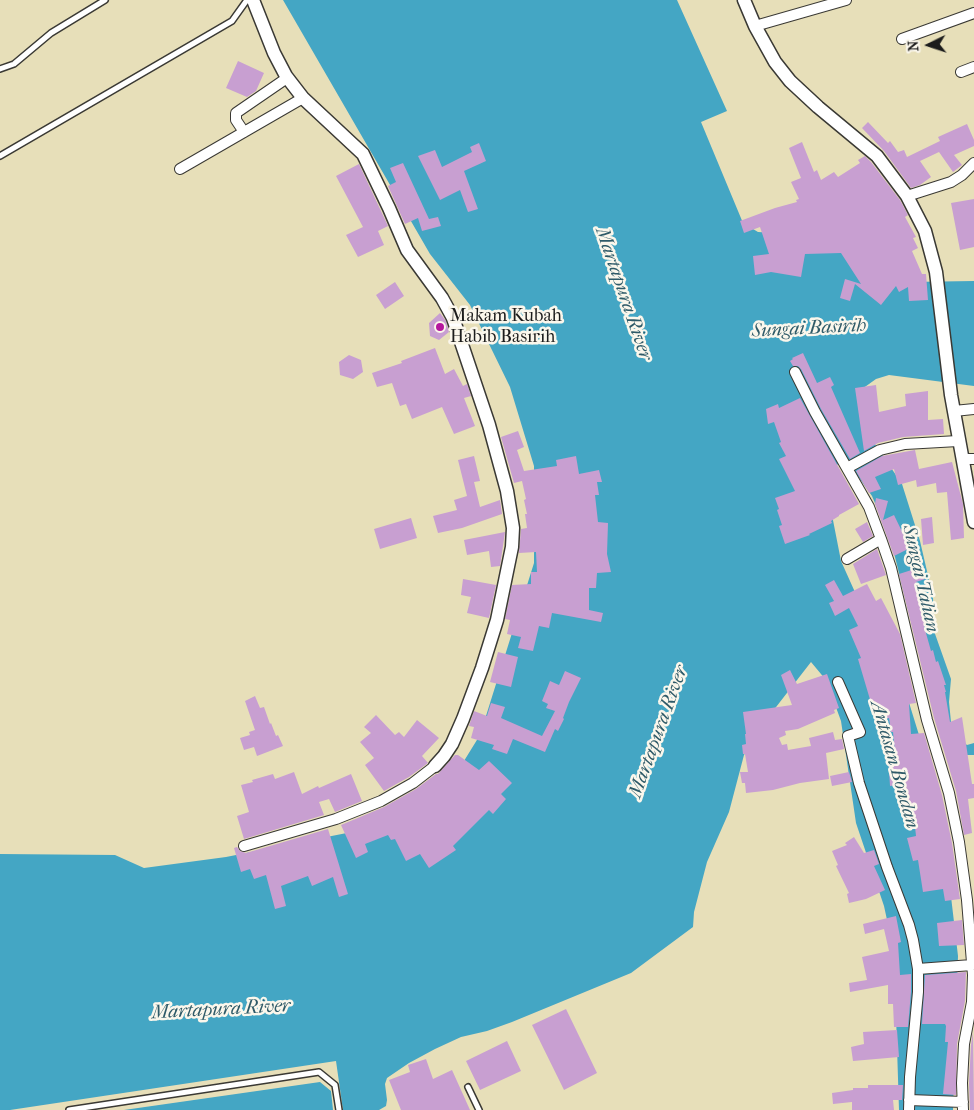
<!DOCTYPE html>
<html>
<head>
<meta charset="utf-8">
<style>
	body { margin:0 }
	#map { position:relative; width:974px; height:1110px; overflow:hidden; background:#e7dfb9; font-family:"IM FELL French Canon",serif }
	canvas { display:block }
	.north { position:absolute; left:904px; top:20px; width:50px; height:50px; -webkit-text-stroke:4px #fbf7ec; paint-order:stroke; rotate:266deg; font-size:14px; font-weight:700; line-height:20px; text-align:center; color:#1c1c1c }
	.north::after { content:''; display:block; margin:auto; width:18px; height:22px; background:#1c1c1c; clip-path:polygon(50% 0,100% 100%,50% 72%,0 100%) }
</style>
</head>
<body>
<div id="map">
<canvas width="974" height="1110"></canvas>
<div class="north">N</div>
</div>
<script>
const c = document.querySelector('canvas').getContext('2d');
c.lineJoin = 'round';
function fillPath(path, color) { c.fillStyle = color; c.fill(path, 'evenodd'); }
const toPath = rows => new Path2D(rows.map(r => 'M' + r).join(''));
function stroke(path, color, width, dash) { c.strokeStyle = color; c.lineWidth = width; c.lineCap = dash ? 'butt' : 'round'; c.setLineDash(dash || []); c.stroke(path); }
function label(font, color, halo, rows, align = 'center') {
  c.font = font + ' "IM FELL French Canon",serif'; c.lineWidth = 5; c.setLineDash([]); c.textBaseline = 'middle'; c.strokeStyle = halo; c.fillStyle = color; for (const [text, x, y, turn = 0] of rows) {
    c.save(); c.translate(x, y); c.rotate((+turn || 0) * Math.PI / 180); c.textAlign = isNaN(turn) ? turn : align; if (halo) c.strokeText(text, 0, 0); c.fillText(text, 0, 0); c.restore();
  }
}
fillPath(toPath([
	[283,0,677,0,727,111,701,122,743,223,758,232,776,233,810,225,909,282,974,281,974,386,889,375,876,379,862,389,862,425,902,484,920,541,933,597,934,631,951,679,949,702,951,722,956,737,967,745,974,743,974,755,961,755,934,713,891,541,872,496,848,462,842,460,832,470,831,510,841,561,863,610,898,667,940,803,958,956,953,1110,899,1110,894,952,884,906,856,823,841,721,826,680,811,662,766,720,744,755,729,812,707,862,694,912,693,927,631,973,512,1022,487,1031,461,1037,435,1049,409,1063,387,1078,385,1084,387,1100,386,1106,379,1110,0,1110,0,854,115,855,144,868,226,857,382,826,451,782,480,735,534,563,534,466,510,387,470,305,430,254]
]), '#44a6c4');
fillPath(toPath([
	[336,1061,343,1110,333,1110,331,1091,320,1082,124,1110,10,1110]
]), '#e7dfb9');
fillPath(toPath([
	[238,61,264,73,256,91,247,97,226,88],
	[868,122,888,143,890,141,898,152,904,150,907,157,940,141,938,137,967,124,974,140,974,146,954,155,962,165,953,172,939,152,920,161,931,177,920,185,911,188,884,151,862,128],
	[802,142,814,172,817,170,821,180,834,172,838,177,860,163,858,160,865,156,871,162,900,200,908,215,905,217,916,237,913,238,918,248,912,251,922,274,926,274,928,300,909,301,908,287,899,292,896,286,881,305,855,284,850,301,840,298,845,279,861,284,841,253,805,254,801,277,771,272,755,275,753,256,769,254,760,227,744,233,740,221,775,208,797,202,796,200,799,199,791,182,801,178,789,148],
	[479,143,486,161,464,171,478,209,468,212,460,190,440,200,418,156,435,150,442,167,472,152,470,147],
	[403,163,429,219,438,217,441,226,422,231,418,218,405,224,388,186,396,182,390,168],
	[359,164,388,226,378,231,384,245,358,257,346,235,363,227,336,176],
	[974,199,974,247,960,250,951,203],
	[395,282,404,296,385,309,376,295],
	[440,313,446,321,449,332,439,340,430,336,429,323],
	[435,348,445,374,454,369,463,386,467,384,471,396,464,398,475,426,454,434,442,407,412,419,406,404,400,406,392,383,377,387,372,373,402,363,401,361],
	[803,353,817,383,830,377,834,385,831,387,860,453,850,459,821,409,801,369,798,366,793,366,790,361,793,359,792,358],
	[349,355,361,360,363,372,353,379,340,375,339,362],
	[876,385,879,412,906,406,905,394,928,391,928,420,943,419,944,434,903,437,878,443,864,451,855,388],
	[800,398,859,504,839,515,839,516,831,521,832,523,809,534,810,535,785,544,779,526,782,525,777,510,779,509,775,498,795,491,779,459,786,456,779,443,781,442,774,422,768,424,766,409,778,404,779,408],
	[518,431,524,447,517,450,524,471,557,466,556,460,576,456,579,474,599,470,602,482,597,482,599,495,595,495,598,522,608,523,607,554,611,572,597,573,596,588,589,588,589,610,603,613,601,622,552,613,549,628,539,626,533,651,518,648,521,637,507,634,510,620,505,619,512,585,531,584,531,572,537,572,536,552,519,553,521,529,527,528,525,514,527,514,524,500,526,499,522,481,514,483,501,437],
	[915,450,919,469,952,462,963,504,964,538,951,540,947,492,937,493,936,483,917,487,916,480,898,485,894,469,875,477,881,489,869,493,856,471,882,456],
	[474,456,480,481,474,482,480,507,500,500,502,514,462,528,438,533,433,516,457,510,454,500,467,496,458,460],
	[876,498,888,501,883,520,894,515,910,548,894,556,875,504],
	[932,517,934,543,923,545,921,519],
	[411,518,417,538,380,549,374,529],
	[867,522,873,536,863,542,855,529],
	[505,532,500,566,491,567,489,551,467,555,464,540],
	[877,549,886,575,861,584,853,564],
	[921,567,925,579,916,582,927,626,924,626,931,651,933,650,936,662,938,661,946,685,944,685,946,692,945,692,950,722,962,717,972,784,974,784,974,798,968,799,972,833,964,835,956,791,934,718,899,574],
	[463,579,496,585,489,618,467,613,471,597,461,595],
	[834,580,843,596,867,584,876,601,881,598,900,634,916,703,909,704,911,734,924,733,942,795,952,843,960,899,945,901,943,889,923,892,918,860,913,861,907,838,916,836,913,808,900,810,897,785,890,786,888,753,895,753,893,732,891,732,889,718,879,721,877,712,874,713,858,659,861,658,849,630,858,626,849,608,835,616,829,603,834,601,825,585],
	[498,652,518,657,511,687,490,682],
	[790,670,797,684,827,674,839,708,834,710,835,713,798,729,785,731,786,735,779,738,782,745,787,744,788,750,811,746,809,738,833,732,835,740,842,739,844,749,826,753,829,779,800,783,773,790,746,793,745,783,742,783,740,772,748,772,745,754,743,754,742,745,746,744,745,734,746,734,743,712,792,705,781,675],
	[565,671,581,678,569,702,563,718,564,719,558,731,555,729,545,752,513,739,507,754,492,749,494,745,471,738,474,727,469,726,474,711,487,716,491,703,505,707,501,718,542,736,555,711,546,708,548,704,542,701,550,681,559,685],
	[255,696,260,708,264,707,270,724,271,723,276,736,278,735,283,746,257,756,254,747,244,750,240,738,250,735,249,732,255,730,245,701],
	[376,715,395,735,399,732,404,737,417,720,439,738,422,756,428,763,409,777,384,791,365,765,374,758,360,742,371,733,364,727],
	[455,755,458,755,479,770,489,761,512,783,501,794,506,799,493,814,489,810,453,846,456,850,429,868,420,854,406,861,395,839,391,840,388,835,365,844,368,852,356,858,341,825,384,807,416,789,436,774,438,774],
	[294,772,302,794,318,786,319,788,351,774,362,801,335,812,329,799,319,802,324,815,244,839,237,816,249,812,241,785,253,782,252,780,273,774,275,779],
	[849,772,852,782,832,786,830,776],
	[328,829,348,894,339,897,333,877,312,886,308,876,281,886,286,906,275,909,266,875,254,879,250,869,241,872,234,848,237,847,240,851,246,853],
	[854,837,864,853,874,850,879,864,874,866,885,890,866,899,849,903,847,894,849,893,836,866,838,865,832,851,847,845,845,843],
	[896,916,901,942,898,943,900,975,911,974,911,992,908,1027,894,1027,893,1004,888,1004,888,985,850,992,849,983,867,980,862,957,889,951,884,929,865,934,863,924],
	[962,920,964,945,939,946,937,923],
	[966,972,965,1001,957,1044,956,1095,943,1094,948,1042,945,1042,946,1026,945,1024,922,1024,925,975],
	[566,1009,597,1073,564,1090,532,1025],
	[897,1030,899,1057,853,1061,851,1047,864,1044,863,1032],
	[973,1032,974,1110,970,1110,969,1083,971,1045],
	[507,1041,521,1071,480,1090,466,1061],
	[426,1059,433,1079,452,1070,470,1110,401,1110,389,1080,410,1072,408,1065],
	[868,1085,903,1085,902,1100,893,1100,894,1110,852,1110,852,1102,833,1104,832,1093,853,1090,853,1088,868,1088]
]), '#c89fd1');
const service = toPath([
	[0,69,14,64,51,33,105,0],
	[0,156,232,21,247,0],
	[468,1087,479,1110],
	[69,1110,319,1072,335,1085,339,1110]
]);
const minor = toPath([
	[755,26,846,0],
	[902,39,974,13],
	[961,72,974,67],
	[244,132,236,120,236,113,287,78],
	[180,169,303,98],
	[907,196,951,182,962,175,974,163],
	[795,372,815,412,869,507,881,539,891,568,927,720,949,793,959,842,967,900,973,975,972,1002,964,1044,962,1083,963,1110],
	[954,411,974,409],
	[963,459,974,459],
	[847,468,880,450,905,444,958,441],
	[847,559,881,539],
	[838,682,860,732,848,736,859,783,887,867,909,925,913,940,918,969,918,992,910,1077,909,1110],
	[244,846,336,819,381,801,413,783,435,766],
	[918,969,972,965],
	[909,1100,963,1102]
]);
const tertiary = toPath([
	[253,0,274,53,286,76,303,98,363,154,389,208,407,250,442,298,453,318,489,425,507,491,513,528,512,547,497,620,482,668,463,719,452,744,444,756,435,766],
	[744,0,755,26,775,62,790,81,818,107,877,156,907,196,925,231,936,272,951,395,974,522]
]);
stroke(service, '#3a3934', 8);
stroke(minor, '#3a3934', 12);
stroke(tertiary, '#3a3934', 15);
stroke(service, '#fff', 5);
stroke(minor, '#fff', 10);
stroke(tertiary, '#fff', 12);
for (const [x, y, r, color] of [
	[440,327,5,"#b5179e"]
]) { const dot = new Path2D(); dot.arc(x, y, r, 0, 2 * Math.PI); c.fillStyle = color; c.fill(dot); stroke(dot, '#fbf7ec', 2); }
label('18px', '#1c1c1c', '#fbf7ec', [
	["Makam Kubah",450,317],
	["Habib Basirih",450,338]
], 'left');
label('italic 19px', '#2e5a68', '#fbf7ec', [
	["Martapura River",623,294,71],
	["Sungai Basirih",809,329,-3],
	["Sungai Talian",920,579,77],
	["Martapura River",659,732,-70],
	["Antasan Bondan",894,765,74],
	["Martapura River",221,1010,-3]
]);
</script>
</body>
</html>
